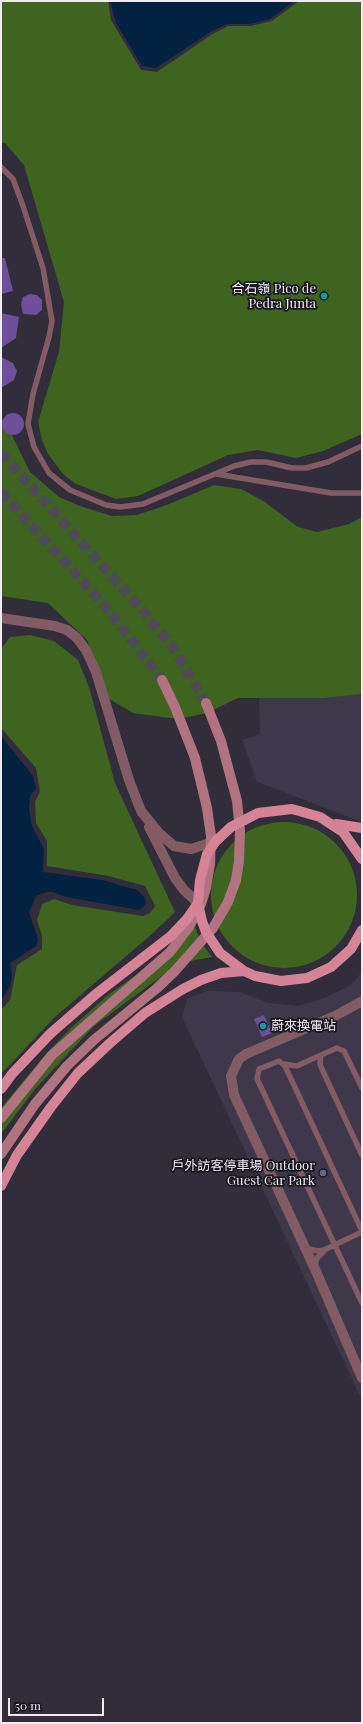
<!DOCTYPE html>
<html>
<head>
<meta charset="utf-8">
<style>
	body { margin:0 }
	#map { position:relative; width:363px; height:1724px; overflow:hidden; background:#322d3b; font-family:"Playfair Display",serif }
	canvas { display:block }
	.frame { position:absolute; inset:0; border:2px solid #eeebf4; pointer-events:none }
	.scale { position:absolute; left:8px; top:1698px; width:96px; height:18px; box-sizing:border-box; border:2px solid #eeebf4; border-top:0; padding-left:5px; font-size:12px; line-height:14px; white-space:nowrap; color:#eeebf4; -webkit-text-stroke:3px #19171d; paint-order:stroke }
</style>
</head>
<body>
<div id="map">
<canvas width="363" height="1724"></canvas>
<div class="frame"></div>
<div class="scale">50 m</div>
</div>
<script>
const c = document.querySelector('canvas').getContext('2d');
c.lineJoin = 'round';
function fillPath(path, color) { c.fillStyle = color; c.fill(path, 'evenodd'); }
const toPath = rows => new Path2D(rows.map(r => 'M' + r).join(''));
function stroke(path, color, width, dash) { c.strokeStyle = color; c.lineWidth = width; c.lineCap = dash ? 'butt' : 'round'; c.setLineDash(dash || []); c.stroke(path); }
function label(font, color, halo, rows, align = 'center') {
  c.font = font + ' "Playfair Display","Noto Sans SC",serif'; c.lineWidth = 3.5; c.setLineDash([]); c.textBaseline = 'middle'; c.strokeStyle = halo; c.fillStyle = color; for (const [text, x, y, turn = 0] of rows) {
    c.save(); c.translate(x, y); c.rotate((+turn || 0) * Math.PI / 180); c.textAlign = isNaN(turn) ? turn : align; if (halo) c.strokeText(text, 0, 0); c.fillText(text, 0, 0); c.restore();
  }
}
fillPath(toPath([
	[362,692,362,822,257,782,242,740,260,734,259,693],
	[362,972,362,1400,182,1017,187,999,207,991,240,992,269,1003,298,1006,324,998,351,985]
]), '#3f384a');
fillPath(toPath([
	[1,1,108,1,111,20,141,70,157,72,211,35,228,26,251,26,272,21,299,1,362,1,362,434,323,451,296,458,258,450,228,455,138,496,116,499,76,484,63,474,48,454,42,440,38,422,59,352,64,302,24,165,5,143,1,143],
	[1,418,6,423,30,472,59,497,80,506,112,516,137,515,167,505,214,485,241,489,265,502,298,527,317,532,349,524,362,517,362,694,324,698,238,698,207,713,178,719,133,713,107,698,103,678,87,640,48,603,1,596],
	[30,635,54,641,78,660,89,687,115,783,175,912,153,933,56,1016,1,1074,1,1010,10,1000,17,965,42,949,42,936,37,920,42,904,54,899,72,905,143,916,150,913,155,906,145,886,109,876,47,866,47,841,36,823,35,802,40,791,36,768,1,728,1,649,10,637],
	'211 895a73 73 0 1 1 146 0a73 73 0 1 1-146 0Z',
	[195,927,201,942,212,957,190,961,170,970,94,1026,36,1088,1,1134,1,1108,46,1054,70,1029,108,995,184,941]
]), '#3f641f');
fillPath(toPath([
	[110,1,294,1,270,19,249,24,227,24,210,32,156,68,142,66,116,23],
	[1,736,33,776,36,788,30,796,29,810,32,826,44,849,43,872,102,880,137,890,144,897,146,902,144,907,139,910,66,897,53,892,47,892,36,896,29,912,38,939,36,946,10,963,12,977,10,986,1,1001]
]), '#022241');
fillPath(toPath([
	[1,258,5,258,13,291,1,294],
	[30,294,37,295,42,300,42,310,36,315,23,314,21,304,23,297],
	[1,313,19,317,16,338,1,348],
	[1,357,13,363,17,371,14,380,1,388],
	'2 424a11 11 0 1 1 22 0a11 11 0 1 1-22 0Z',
	[264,1015,272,1033,262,1037,254,1019]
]), '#6e4f99');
stroke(toPath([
	[1,453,145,613,174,649,206,703],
	[1,492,106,607,162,680]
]), '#4e4a57', 10, [10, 5]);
stroke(toPath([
	[1,167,13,179,23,206,43,268,52,321,49,337,33,394,28,424,34,447,49,473,70,490,106,505,120,507,143,504,234,466,251,462,266,462,292,468,306,468,328,462,362,446],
	[216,474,331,493,362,493],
	[283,1064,297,1066,321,1055],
	[362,1088,344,1051,337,1048,321,1055,320,1063,321,1067,362,1155],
	[362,1231,285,1066,279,1061,259,1069,257,1079,260,1085,362,1303],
	[305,1248,318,1251,324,1250,362,1232],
	[315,1267,317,1258,324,1251]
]), '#835b64', 5.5);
stroke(toPath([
	[1,618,55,626,67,630,77,638,86,650,96,672,129,780,141,811,158,832,174,846,191,849,216,841],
	[149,827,175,878,184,890,198,903],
	[362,1001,335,1016,246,1054,239,1059,231,1076,234,1095,315,1269,362,1378]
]), '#835b64', 10);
stroke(toPath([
	[1,1118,52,1055,170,952,189,927,201,904,206,888,210,864,211,836,207,808,195,758,175,707,162,680],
	[1,1154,35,1104,67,1066,95,1039,156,989,174,972,213,928,228,902,236,880,239,861,240,831,237,801,221,741,206,703]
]), '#b17380', 10);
stroke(toPath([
	[336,824,362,828],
	[362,859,343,832,320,817,292,809,258,813,231,827,216,841,207,854,200,880,198,903,202,921,206,932,220,953,244,971,255,976,281,981,307,978,331,967,351,949,362,930],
	[1,1089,12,1074,51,1033,96,994,171,936,187,919,198,903],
	[1,1186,17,1155,51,1107,78,1073,110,1043,145,1013,183,989,201,980,221,973,244,971]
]), '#d48496', 10);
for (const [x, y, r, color] of [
	[324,296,4,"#0f9aa8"],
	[263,1026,4,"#0f9aa8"],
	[323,1173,4,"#5c6f8a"]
]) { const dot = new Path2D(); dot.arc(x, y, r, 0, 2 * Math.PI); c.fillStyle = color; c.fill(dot); stroke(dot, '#19171d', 1.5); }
label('13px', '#eeebf4', '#19171d', [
	["合石嶺 Pico de",316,289],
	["Pedra Junta",316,304],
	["蔚來換電站",271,1026,"left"],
	["戶外訪客停車場 Outdoor",315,1166],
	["Guest Car Park",315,1181]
], 'right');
</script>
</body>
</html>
